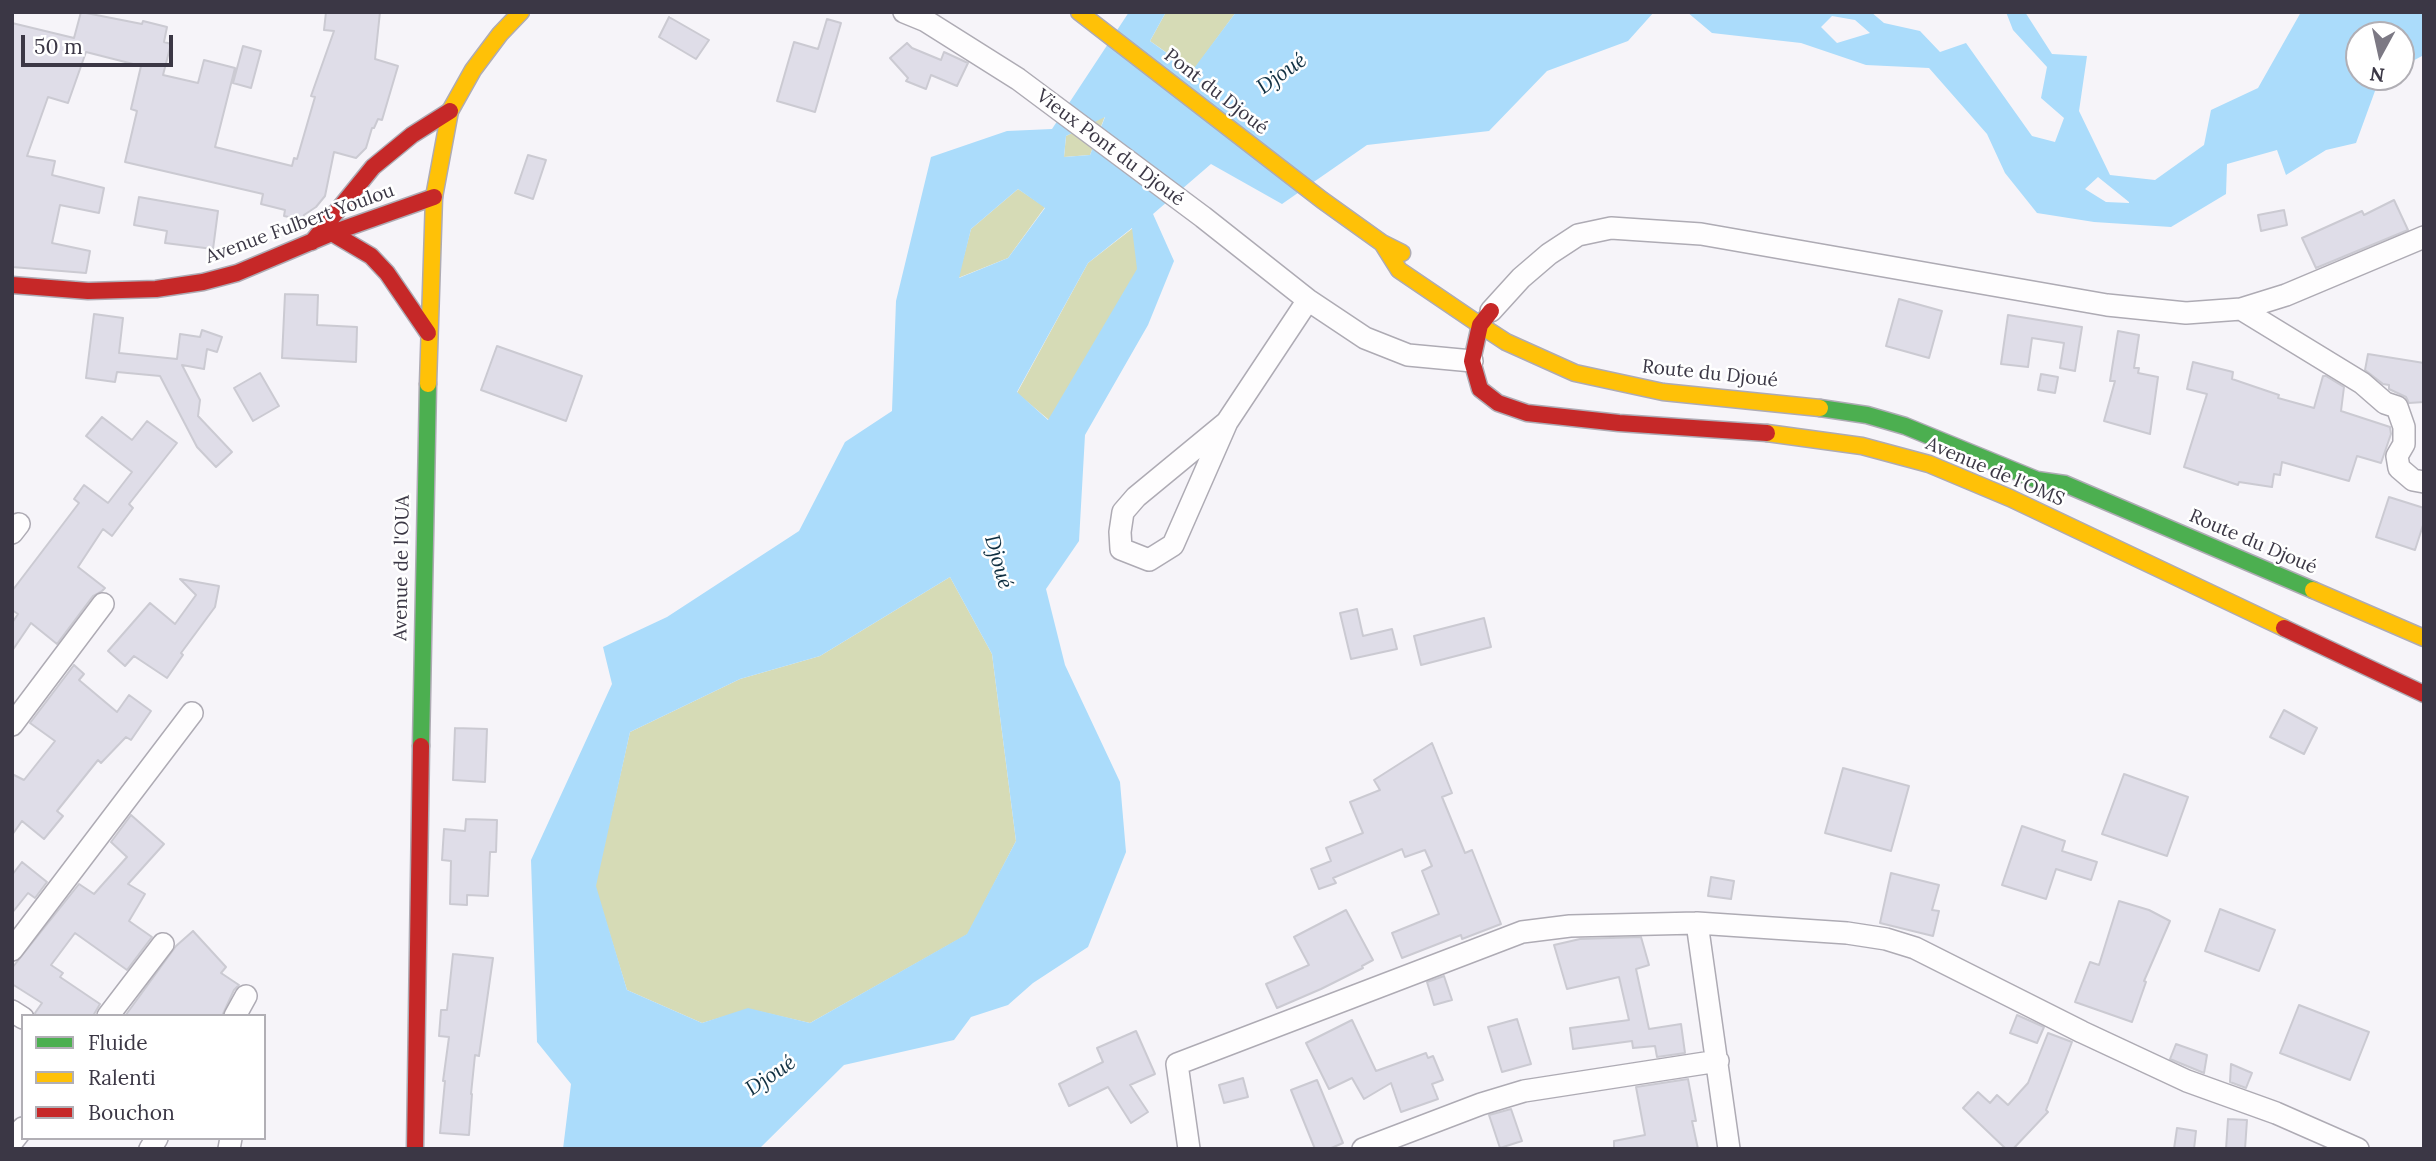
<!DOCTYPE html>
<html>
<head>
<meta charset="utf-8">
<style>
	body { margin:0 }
	#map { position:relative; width:2436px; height:1161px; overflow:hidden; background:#f6f4f9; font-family:Lora,serif }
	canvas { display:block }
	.frame { position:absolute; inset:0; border:14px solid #3b3745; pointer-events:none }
	.legend { position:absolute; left:21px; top:1014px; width:245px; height:126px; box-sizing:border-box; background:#fff; border:2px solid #b1afb5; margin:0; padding:9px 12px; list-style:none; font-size:21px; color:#3b3745 }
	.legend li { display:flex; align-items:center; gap:14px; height:35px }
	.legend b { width:35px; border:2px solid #b1afb5 }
	.north { position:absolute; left:2345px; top:21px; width:70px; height:70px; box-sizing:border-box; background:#fff; border:2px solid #b1afb5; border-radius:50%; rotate:188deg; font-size:19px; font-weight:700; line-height:28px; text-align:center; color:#3b3745 }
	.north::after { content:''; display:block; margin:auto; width:24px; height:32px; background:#7c7984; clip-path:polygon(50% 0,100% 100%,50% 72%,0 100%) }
	.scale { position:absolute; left:21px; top:35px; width:152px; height:32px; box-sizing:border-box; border:4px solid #3b3745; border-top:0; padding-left:9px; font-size:21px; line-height:24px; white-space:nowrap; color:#3b3745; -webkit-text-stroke:5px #fff; paint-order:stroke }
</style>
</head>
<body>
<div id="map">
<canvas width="2436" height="1161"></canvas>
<div class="frame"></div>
<ul class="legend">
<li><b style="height:9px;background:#4caf50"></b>Fluide</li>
<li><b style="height:9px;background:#ffc107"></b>Ralenti</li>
<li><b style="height:9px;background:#c62828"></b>Bouchon</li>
</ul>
<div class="north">N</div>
<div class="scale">50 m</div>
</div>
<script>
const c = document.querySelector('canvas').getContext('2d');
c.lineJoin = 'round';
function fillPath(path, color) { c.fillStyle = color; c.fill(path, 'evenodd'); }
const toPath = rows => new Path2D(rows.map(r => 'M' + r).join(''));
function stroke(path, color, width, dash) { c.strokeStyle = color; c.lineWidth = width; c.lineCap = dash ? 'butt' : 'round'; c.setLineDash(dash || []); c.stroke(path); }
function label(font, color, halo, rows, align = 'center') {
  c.font = font + ' Lora,serif'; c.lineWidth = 5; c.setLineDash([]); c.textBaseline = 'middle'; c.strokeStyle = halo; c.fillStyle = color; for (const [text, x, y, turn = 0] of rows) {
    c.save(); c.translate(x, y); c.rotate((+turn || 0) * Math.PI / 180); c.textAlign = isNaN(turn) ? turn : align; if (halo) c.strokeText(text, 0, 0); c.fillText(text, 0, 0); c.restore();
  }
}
fillPath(toPath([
	[1166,12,1236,12,1193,71,1150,41],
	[1105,116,1090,155,1064,157,1066,136],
	[1018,189,1045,207,1008,258,958,278,971,229],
	[1133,228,1138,269,1049,420,1017,393,1088,263],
	[950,577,992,654,1016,841,968,934,810,1023,749,1009,702,1023,627,990,595,886,630,732,740,679,820,656]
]), '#d6dbb6');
fillPath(toPath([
	[1129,12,1166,12,1150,41,1192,71,1236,12,1654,12,1628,41,1547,71,1489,131,1367,145,1282,204,1211,164,1153,214,1174,261,1148,325,1085,435,1079,541,1046,589,1065,665,1120,782,1126,852,1088,947,1033,983,1008,1005,971,1017,954,1040,844,1065,759,1149,563,1149,571,1084,537,1042,531,860,612,684,603,647,667,617,799,531,845,442,892,411,896,301,931,157,1007,131,1052,129],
	[1105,117,1090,155,1064,157,1066,136],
	[1018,189,1045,208,1008,258,959,278,971,229],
	[1132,228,1137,269,1048,420,1017,392,1088,263],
	[950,577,992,654,1016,841,967,934,810,1023,748,1008,702,1023,627,990,596,886,630,732,740,679,820,656],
	[1687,12,1871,12,1884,23,1920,31,1940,52,1966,43,2032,136,2055,142,2064,118,2041,98,2047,67,2013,30,2006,12,2025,12,2052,54,2087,56,2079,111,2110,175,2155,180,2204,145,2211,110,2258,88,2301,12,2424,12,2424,55,2401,67,2401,35,2359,35,2359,77,2384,77,2379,80,2356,143,2326,150,2286,175,2277,150,2227,164,2226,194,2171,227,2094,222,2037,213,2005,173,1987,134,1929,68,1866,65,1801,43,1712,33],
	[1832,16,1855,20,1870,33,1837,43,1821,27],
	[2098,177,2129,202,2129,203,2106,202,2085,189]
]), '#abdcfb');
const building = toPath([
	[81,12,142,24,143,21,167,27,164,42,171,44,163,75,198,83,204,60,235,68,215,147,292,166,294,158,297,159,315,97,311,96,334,31,324,30,326,12,380,12,375,59,398,66,382,120,378,119,374,128,372,128,366,148,356,158,334,152,325,196,316,207,304,215,303,220,284,216,285,210,261,204,263,194,125,162,137,111,131,109,141,66,86,52,68,103,48,97,27,156,55,161,52,175,104,188,99,213,60,205,52,243,90,251,86,273,12,267,12,23,74,38,81,12],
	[669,17,709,40,696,59,659,37,669,17],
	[827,19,841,23,815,112,777,101,794,42,818,49,827,19],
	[907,43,912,48,941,60,944,52,968,63,957,86,931,75,926,89,906,81,908,78,890,58,907,43],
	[243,46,261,51,251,88,233,83,243,46],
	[528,155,546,160,533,199,515,193,528,155],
	[139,197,218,211,213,249,165,243,167,231,134,225,139,197],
	[2394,200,2408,230,2316,268,2302,238,2362,211,2364,215,2394,200],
	[2284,210,2287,225,2261,231,2258,215,2284,210],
	[285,294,318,295,317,325,357,327,356,362,282,358,285,294],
	[1899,299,1942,311,1929,358,1886,346,1899,299],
	[94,314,123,318,119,353,177,359,180,334,200,337,202,330,222,337,217,352,207,349,204,369,182,365,200,400,198,416,232,452,216,467,197,447,160,376,117,372,115,382,86,378,94,314],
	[2008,315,2082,327,2075,371,2060,368,2064,343,2032,338,2028,367,2001,364,2008,315],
	[2118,331,2139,335,2134,368,2139,368,2138,373,2158,377,2150,434,2104,421,2115,381,2110,381,2118,331],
	[497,346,582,376,566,421,481,390,497,346],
	[2368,354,2424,363,2424,402,2409,403,2406,397,2389,389,2389,385,2383,384,2365,370,2368,354],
	[2193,362,2233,372,2232,379,2279,395,2278,398,2314,408,2323,376,2326,376,2344,387,2341,411,2390,427,2391,434,2381,463,2357,456,2349,481,2282,462,2280,475,2274,474,2272,487,2239,482,2238,485,2184,467,2207,394,2187,389,2193,362],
	[260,373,279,406,253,421,234,388,260,373],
	[2041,374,2058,377,2055,393,2038,390,2041,374],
	[102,417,132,440,147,421,177,443,129,504,133,508,112,536,103,529,78,567,105,588,102,591,93,596,57,644,31,623,12,651,12,623,18,614,12,610,12,591,79,503,74,499,84,485,108,503,132,472,86,436,102,417],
	[2389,497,2424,508,2424,522,2415,550,2376,537,2389,497],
	[180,579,219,586,215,607,181,653,183,655,167,678,134,656,125,666,108,651,150,603,175,624,196,595,180,579],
	[1357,609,1363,636,1392,629,1397,649,1351,659,1340,613,1357,609],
	[1484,618,1491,647,1421,665,1414,636,1484,618],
	[74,665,84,674,79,680,117,712,129,695,151,711,131,740,126,737,101,763,98,760,57,811,63,816,44,839,22,821,12,835,12,774,24,780,55,741,30,723,74,665],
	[2284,710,2317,728,2304,754,2270,737,2284,710],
	[455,728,487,729,485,782,453,780,455,728],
	[1432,743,1452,793,1442,797,1465,853,1472,850,1501,924,1462,939,1461,935,1402,958,1392,933,1439,914,1422,871,1432,866,1425,850,1405,857,1402,849,1333,878,1336,883,1319,889,1311,869,1331,861,1326,848,1363,833,1350,802,1380,790,1374,780,1432,743],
	[1843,768,1909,786,1891,851,1825,833,1843,768],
	[2124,774,2188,797,2167,856,2102,834,2124,774],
	[131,815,164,844,128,884,145,894,129,921,152,937,127,970,75,933,51,965,63,973,60,977,100,1004,93,1016,36,1016,35,1013,42,1003,12,984,12,968,79,884,94,894,127,857,111,842,131,815],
	[466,819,497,820,496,852,490,852,488,896,467,895,467,905,450,904,451,861,442,860,444,829,465,831,466,819],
	[2022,826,2065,841,2062,851,2097,862,2091,880,2056,869,2046,899,2002,885,2022,826],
	[22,862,47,882,35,898,28,893,12,913,12,875,22,862],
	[1891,873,1939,885,1932,910,1939,911,1933,936,1880,923,1891,873],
	[1711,877,1734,881,1731,899,1708,896,1711,877],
	[2119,901,2149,910,2170,921,2144,981,2146,982,2132,1022,2075,1002,2090,962,2099,965,2119,901],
	[2220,909,2275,930,2259,971,2205,951,2220,909],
	[1346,910,1373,960,1362,966,1363,968,1321,989,1277,1008,1266,984,1309,965,1294,937,1346,910],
	[193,931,226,967,221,973,239,985,234,990,222,1016,125,1016,176,946,193,931],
	[1641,937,1649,965,1636,969,1649,1029,1681,1024,1685,1053,1657,1057,1655,1046,1633,1048,1632,1041,1573,1049,1570,1028,1629,1020,1619,977,1567,989,1554,945,1580,939,1641,937],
	[453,954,493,958,479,1056,475,1055,471,1094,472,1094,469,1135,440,1133,445,1081,443,1081,449,1037,439,1036,441,1010,447,1010,453,954],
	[1444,976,1452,1000,1434,1005,1427,982,1444,976],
	[2299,1005,2369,1032,2350,1080,2280,1053,2299,1005],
	[2017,1015,2044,1027,2037,1043,2010,1033,2017,1015],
	[1517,1019,1531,1064,1502,1072,1488,1027,1517,1019],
	[1352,1020,1376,1071,1426,1053,1428,1058,1433,1056,1443,1080,1432,1084,1438,1099,1401,1112,1391,1083,1364,1099,1352,1078,1329,1089,1306,1043,1352,1020],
	[1136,1031,1155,1074,1130,1085,1148,1112,1131,1123,1108,1087,1069,1106,1059,1084,1103,1062,1097,1048,1136,1031],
	[2048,1033,2072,1042,2046,1110,2048,1112,2013,1149,2006,1149,1963,1108,1978,1092,1990,1103,1997,1095,2008,1105,2028,1083,2048,1033],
	[2176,1044,2207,1055,2204,1073,2170,1059,2176,1044],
	[2231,1064,2252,1073,2246,1088,2230,1082,2231,1064],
	[1243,1078,1248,1097,1224,1103,1219,1085,1243,1078],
	[1688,1079,1696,1121,1692,1121,1698,1149,1614,1149,1614,1141,1645,1135,1636,1087,1688,1079],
	[1317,1080,1343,1143,1329,1149,1315,1149,1291,1090,1317,1080],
	[1511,1109,1522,1141,1500,1148,1489,1115,1511,1109],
	[2228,1119,2247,1120,2245,1149,2226,1149,2228,1119],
	[2177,1128,2196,1131,2194,1149,2174,1149,2177,1128]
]);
fillPath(building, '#dfdde8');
stroke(building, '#cbcad2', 2);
const street = toPath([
	[904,12,926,21,1018,79,1203,217,1308,300,1365,338,1408,355,1472,361],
	[2241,309,2362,383,2385,403,2397,407,2404,427,2404,444,2397,456,2399,468,2413,480,2424,482],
	[1491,311,1521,278,1549,254,1578,235,1611,228,1701,234,2107,305,2186,313,2241,309,2286,295,2424,237],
	[1227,422,1173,545,1149,560,1121,549,1120,532,1123,512,1136,497,1227,422,1308,300],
	[12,533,19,524],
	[12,725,103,604],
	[1697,923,1729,1149],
	[12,950,192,713],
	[12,1011,23,1018],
	[108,1016,163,944],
	[235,1016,246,996],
	[12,1142,23,1128],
	[150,1149,157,1138],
	[229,1149,231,1138],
	[1189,1149,1177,1064,1522,932,1570,926,1697,923,1847,933,1886,939,1915,948,2082,1032,2187,1081,2276,1113,2358,1149],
	[1363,1149,1481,1104,1524,1091,1718,1061]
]);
const fast = toPath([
	[1820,408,1867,415,1905,426,2037,480,2065,484,2313,590],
	[421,746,428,384]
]);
const slow = toPath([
	[1079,12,1322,200,1382,243,1402,253],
	[1382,243,1399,270,1480,325,1506,342,1575,373,1663,392,1820,408],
	[428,384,434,197,450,111,473,70,500,34,521,12],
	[1767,433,1862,446,1929,464,2010,498,2284,628],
	[2313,590,2424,638]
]);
const jam = toPath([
	[332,233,371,256,387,273,428,333],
	[312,242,373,167,412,135,450,111],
	[12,285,88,291,156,289,203,282,237,273,332,233,434,197],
	[1491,311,1480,325,1472,361,1480,389,1498,403,1527,413,1619,423,1767,433],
	[2284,628,2424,694],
	[415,1149,421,746]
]);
stroke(street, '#aeabb4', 24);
stroke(fast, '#aeabb4', 19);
stroke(slow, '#aeabb4', 19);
stroke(jam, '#aeabb4', 19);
stroke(street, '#fefdfe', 21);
stroke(fast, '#4caf50', 16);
stroke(slow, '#ffc107', 16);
stroke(jam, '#c62828', 16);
label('19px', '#3b3745', '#fff', [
	["Pont du Djoué",1216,92,38],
	["Vieux Pont du Djoué",1110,148,37],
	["Avenue Fulbert Youlou",300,224,-20],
	["Route du Djoué",1710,374,6],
	["Avenue de l'OMS",1995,472,23],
	["Route du Djoué",2253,542,23],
	["Avenue de l'OUA",402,568,-89]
]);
label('italic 21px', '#103042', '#fff', [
	["Djoué",1282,74,-35],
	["Djoué",998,562,74],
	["Djoué",771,1076,-34]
]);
</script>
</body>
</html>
